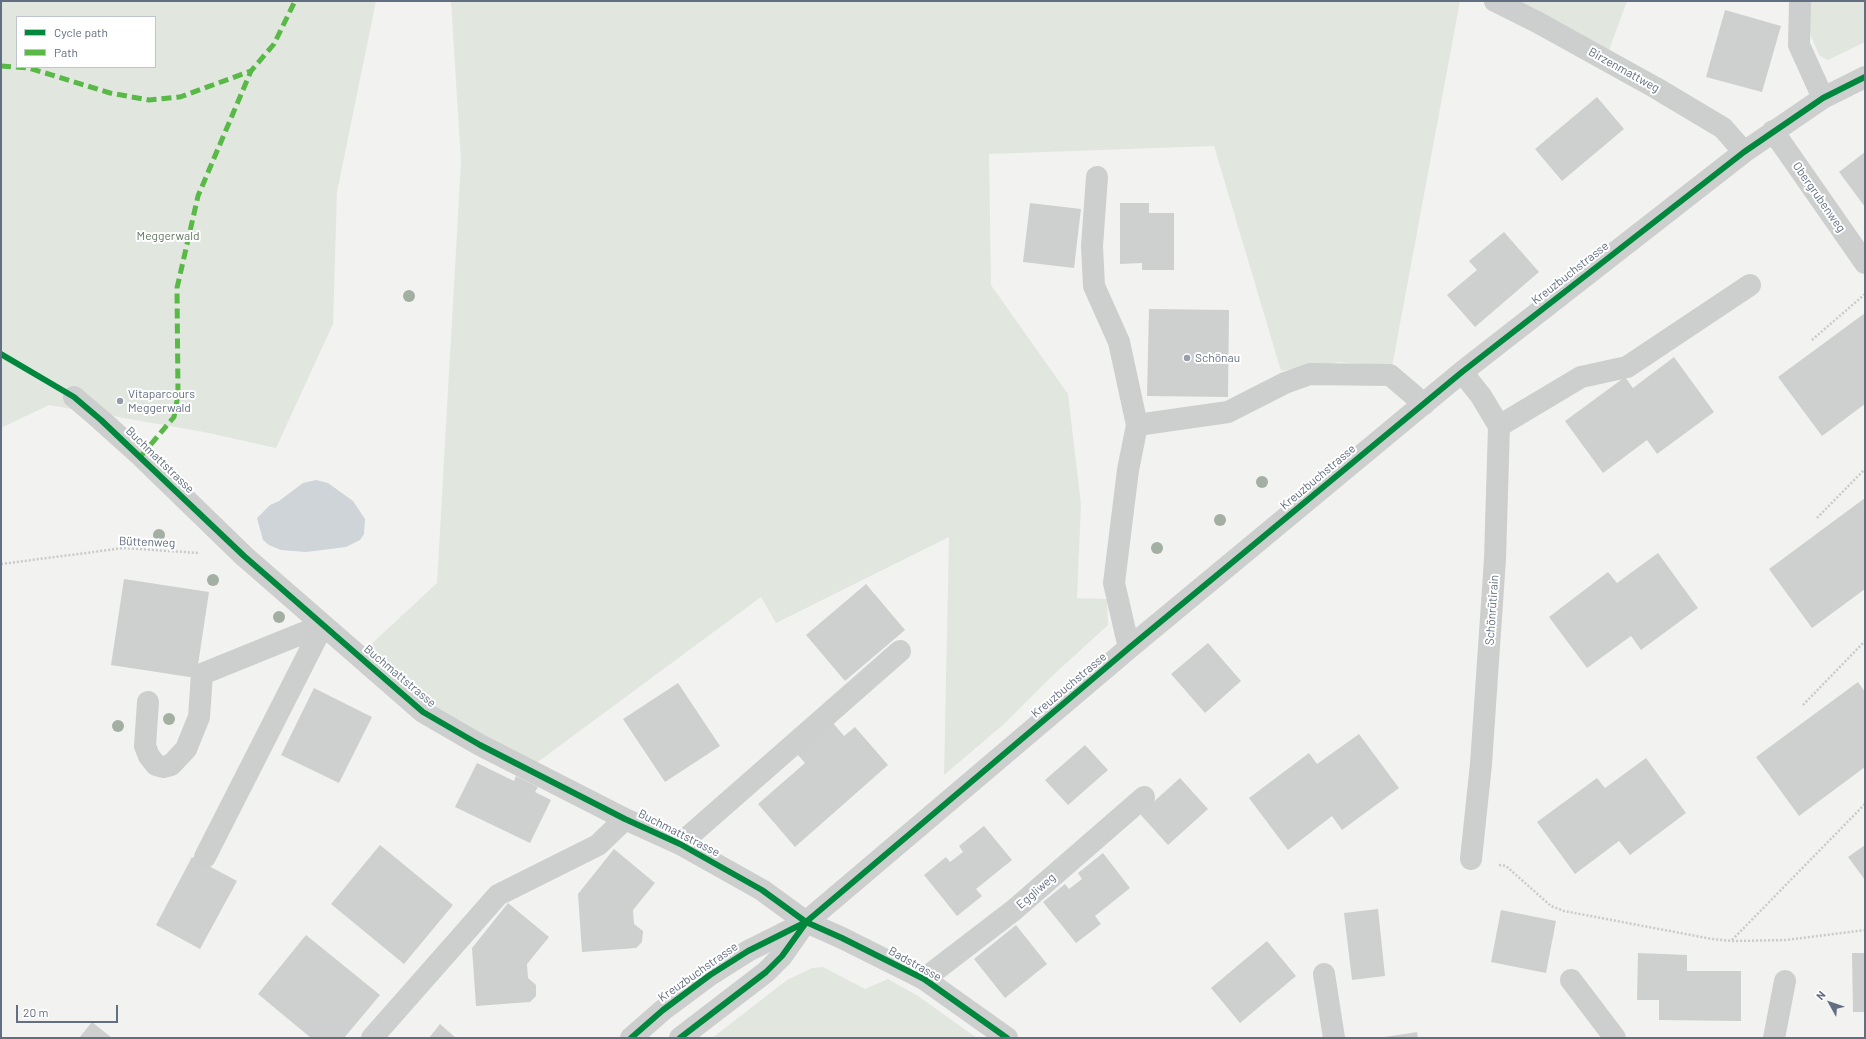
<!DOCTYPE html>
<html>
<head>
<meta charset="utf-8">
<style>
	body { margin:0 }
	#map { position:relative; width:1866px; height:1039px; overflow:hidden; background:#f2f3f1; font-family:Barlow,sans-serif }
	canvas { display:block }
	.frame { position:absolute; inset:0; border:2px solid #626e81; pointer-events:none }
	.legend { position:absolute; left:16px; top:16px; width:140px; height:52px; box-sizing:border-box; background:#fff; border:1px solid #c0c5cd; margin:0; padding:5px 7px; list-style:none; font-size:12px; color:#626e81 }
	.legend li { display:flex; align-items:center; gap:8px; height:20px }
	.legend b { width:20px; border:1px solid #c0c5cd }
	.north { position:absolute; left:1810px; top:983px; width:40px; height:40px; -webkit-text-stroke:3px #fff; paint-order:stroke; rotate:310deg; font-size:11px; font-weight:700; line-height:16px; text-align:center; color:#626e81 }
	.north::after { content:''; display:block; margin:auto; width:14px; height:18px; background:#626e81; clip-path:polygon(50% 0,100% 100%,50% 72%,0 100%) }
	.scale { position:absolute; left:16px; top:1005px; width:102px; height:18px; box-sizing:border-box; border:2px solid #626e81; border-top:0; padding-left:5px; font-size:12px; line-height:14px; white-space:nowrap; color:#626e81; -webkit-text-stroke:3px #fff; paint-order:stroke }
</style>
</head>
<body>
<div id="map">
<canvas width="1866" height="1039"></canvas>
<div class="frame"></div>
<ul class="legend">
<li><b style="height:5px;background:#00873e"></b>Cycle path</li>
<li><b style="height:5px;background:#58b947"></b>Path</li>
</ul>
<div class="north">N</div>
<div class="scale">20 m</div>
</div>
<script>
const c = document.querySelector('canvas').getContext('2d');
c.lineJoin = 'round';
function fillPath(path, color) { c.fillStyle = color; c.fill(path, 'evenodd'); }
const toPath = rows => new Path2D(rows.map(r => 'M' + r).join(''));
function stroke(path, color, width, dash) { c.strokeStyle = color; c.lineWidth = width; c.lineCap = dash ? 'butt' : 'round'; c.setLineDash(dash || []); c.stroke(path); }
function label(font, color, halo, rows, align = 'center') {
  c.font = font + ' Barlow,sans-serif'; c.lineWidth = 4; c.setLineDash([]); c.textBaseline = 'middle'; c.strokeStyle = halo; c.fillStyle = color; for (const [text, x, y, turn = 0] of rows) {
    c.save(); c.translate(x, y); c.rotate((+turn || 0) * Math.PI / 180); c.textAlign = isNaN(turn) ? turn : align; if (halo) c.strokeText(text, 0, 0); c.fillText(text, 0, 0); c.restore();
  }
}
fillPath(toPath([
	[1,1,376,1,337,192,333,324,276,448,204,432,49,405,1,428],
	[17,17,155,17,155,67,17,67],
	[451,1,1460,1,1392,367,1340,362,1281,371,1214,146,989,154,991,285,1068,394,1081,505,1077,598,1107,599,1108,625,1049,679,1003,725,944,775,949,537,776,623,761,597,535,764,441,711,407,685,366,649,437,583,461,162],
	[1509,1,1627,1,1608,53],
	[1810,1,1865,1,1865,42,1828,60,1823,58,1819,55,1811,36,1809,25],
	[823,967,865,989,888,979,918,996,977,1038,712,1038,787,980,812,968]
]), '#e1e6df');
fillPath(toPath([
	[316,480,328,483,353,501,365,519,364,534,360,540,346,547,306,552,281,550,269,545,263,540,257,518,270,505,279,501,303,483]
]), '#ced4d8');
fillPath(toPath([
	[1725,10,1781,26,1762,92,1706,77],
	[1597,97,1624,129,1562,181,1535,149],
	[1865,152,1865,207,1839,172],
	[1030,203,1081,209,1074,268,1023,262],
	[1120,203,1149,203,1149,213,1174,213,1174,270,1142,270,1142,263,1120,264],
	[1504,232,1539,272,1475,327,1447,295,1477,270,1469,261],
	[1149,309,1229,310,1228,397,1147,396],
	[1865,313,1865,404,1822,436,1778,377],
	[1674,357,1714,412,1657,454,1647,440,1603,473,1565,421,1625,377,1633,388],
	[1865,498,1865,589,1812,628,1769,569],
	[1658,553,1698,608,1641,650,1631,636,1587,668,1549,617,1608,572,1617,583],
	[124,579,209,592,196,678,111,665],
	[866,584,905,630,845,681,806,635],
	[1208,643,1241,681,1205,713,1171,674],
	[1858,682,1865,692,1865,767,1799,816,1756,757],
	[678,683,720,746,665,782,623,719],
	[314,688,372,717,339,783,281,755],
	[833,723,844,736,855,727,888,765,795,847,758,804,805,763,797,754],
	[1359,734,1399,788,1342,830,1332,816,1288,850,1249,798,1309,753,1317,764],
	[1085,745,1108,770,1068,805,1045,780],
	[1646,758,1686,813,1630,855,1619,841,1575,874,1537,822,1597,778,1605,788],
	[477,763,514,781,516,776,538,787,535,792,551,800,530,843,455,807],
	[1180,778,1208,809,1168,845,1140,814],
	[984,826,1012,860,976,889,982,896,957,916,924,875,946,857,950,862,963,852,959,846],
	[380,845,453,905,404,964,331,904],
	[1865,845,1865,880,1848,857],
	[614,849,655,883,633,910,634,924,643,931,642,942,636,948,582,952,578,894],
	[1103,853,1130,888,1095,916,1101,924,1076,943,1043,902,1065,884,1069,889,1082,879,1078,873],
	[192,857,237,881,200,949,156,925],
	[508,903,549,937,527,964,528,978,536,985,536,996,530,1002,476,1006,472,948],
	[1378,909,1385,976,1352,980,1344,913],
	[1501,910,1556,921,1546,973,1491,962],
	[1016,925,1047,964,1005,998,974,959],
	[306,935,380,995,344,1038,311,1038,258,994],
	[1267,941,1296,976,1240,1023,1211,988],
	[1638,953,1687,955,1687,971,1741,971,1741,1021,1659,1020,1659,1000,1637,1000],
	[1852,953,1865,953,1865,1012,1853,1012],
	[92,1022,112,1038,79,1038],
	[440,1024,456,1038,429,1038],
	[1417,1032,1418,1038,1385,1038,1385,1037]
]), '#cecfcf');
stroke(toPath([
	[1812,340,1865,294],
	[1817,518,1865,469],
	[1,564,124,548,199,553],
	[1803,705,1865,641],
	[1499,865,1506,866,1551,906,1564,911,1712,939,1732,941,1787,940,1865,930],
	[1732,940,1865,804]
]), '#c9cacb', 2.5, [2, 2]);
stroke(toPath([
	[1495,1,1537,22,1656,88,1723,128,1744,152],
	[1800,1,1799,45,1823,98],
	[1773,131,1865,263],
	[1097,177,1092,246,1094,286,1119,342,1137,425,1128,470,1114,583,1129,648],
	[1462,372,1481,396,1499,426,1495,559,1481,764,1471,859],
	[74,397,101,420,141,456,244,556,423,712,480,745,625,819,680,844,762,890,806,922,842,938,924,979,1007,1038],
	[1137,425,1228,412,1285,383,1310,374,1390,375,1424,404],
	[1499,426,1581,377,1627,367,1750,285],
	[148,702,145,746,149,756,156,765,163,767,171,765,186,749,199,717,202,674,323,625],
	[680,844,900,651],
	[205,857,323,625],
	[1324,974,1334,1038],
	[924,979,1014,910,1144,797],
	[1571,980,1615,1038],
	[372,1038,498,895,598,845,625,819],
	[631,1038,663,1010,710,975,748,951,806,922,1129,648,1462,372,1744,152,1823,98,1865,77],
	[680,1038,766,972,782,956,805,923],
	[1774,1038,1785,981]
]), '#cdcece', 22);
stroke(toPath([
	[1,66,29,68,110,93,149,100,180,97,251,71,274,44,295,1],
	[141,456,174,417,178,395,177,288,198,196,251,71]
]), '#58b947', 5, [10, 5]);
stroke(toPath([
	[1,354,74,397,101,420,244,556,423,712,480,745,625,819,680,844,762,890,806,922,842,938,924,979,1007,1038],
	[631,1038,663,1010,710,975,748,951,806,922,1129,648,1462,372,1744,152,1823,98,1865,77],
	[680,1038,766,972,782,956,805,924]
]), '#00873e', 6);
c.fillStyle = '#a3afa2';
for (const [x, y] of [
	[409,296],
	[1262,482],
	[1220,520],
	[159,535],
	[1157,548],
	[213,580],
	[279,617],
	[169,719],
	[118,726]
]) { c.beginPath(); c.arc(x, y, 6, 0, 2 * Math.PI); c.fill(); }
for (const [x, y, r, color] of [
	[1187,358,4,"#949da8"],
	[120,401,4,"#949da8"]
]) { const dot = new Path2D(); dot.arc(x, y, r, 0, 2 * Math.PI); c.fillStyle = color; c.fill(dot); stroke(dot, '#fff', 1.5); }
label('12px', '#626e81', '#fff', [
	["Birzenmattweg",1624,70,29],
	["Obergrubenweg",1819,197,55],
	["Kreuzbuchstrasse",1570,273,-38],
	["Buchmattstrasse",160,460,44],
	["Kreuzbuchstrasse",1318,477,-40],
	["Büttenweg",147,542,2],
	["Schönrütirain",1492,610,-86],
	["Buchmattstrasse",400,676,40],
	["Kreuzbuchstrasse",1069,685,-40],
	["Buchmattstrasse",679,833,27],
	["Eggliweg",1036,891,-41],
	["Badstrasse",915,964,29],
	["Kreuzbuchstrasse",698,972,-35]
]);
label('12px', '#627861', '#fff', [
	["Meggerwald",168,236]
]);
label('12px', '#626e81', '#fff', [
	["Schönau",1195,358],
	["Vitaparcours",128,394],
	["Meggerwald",128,408]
], 'left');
</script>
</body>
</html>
